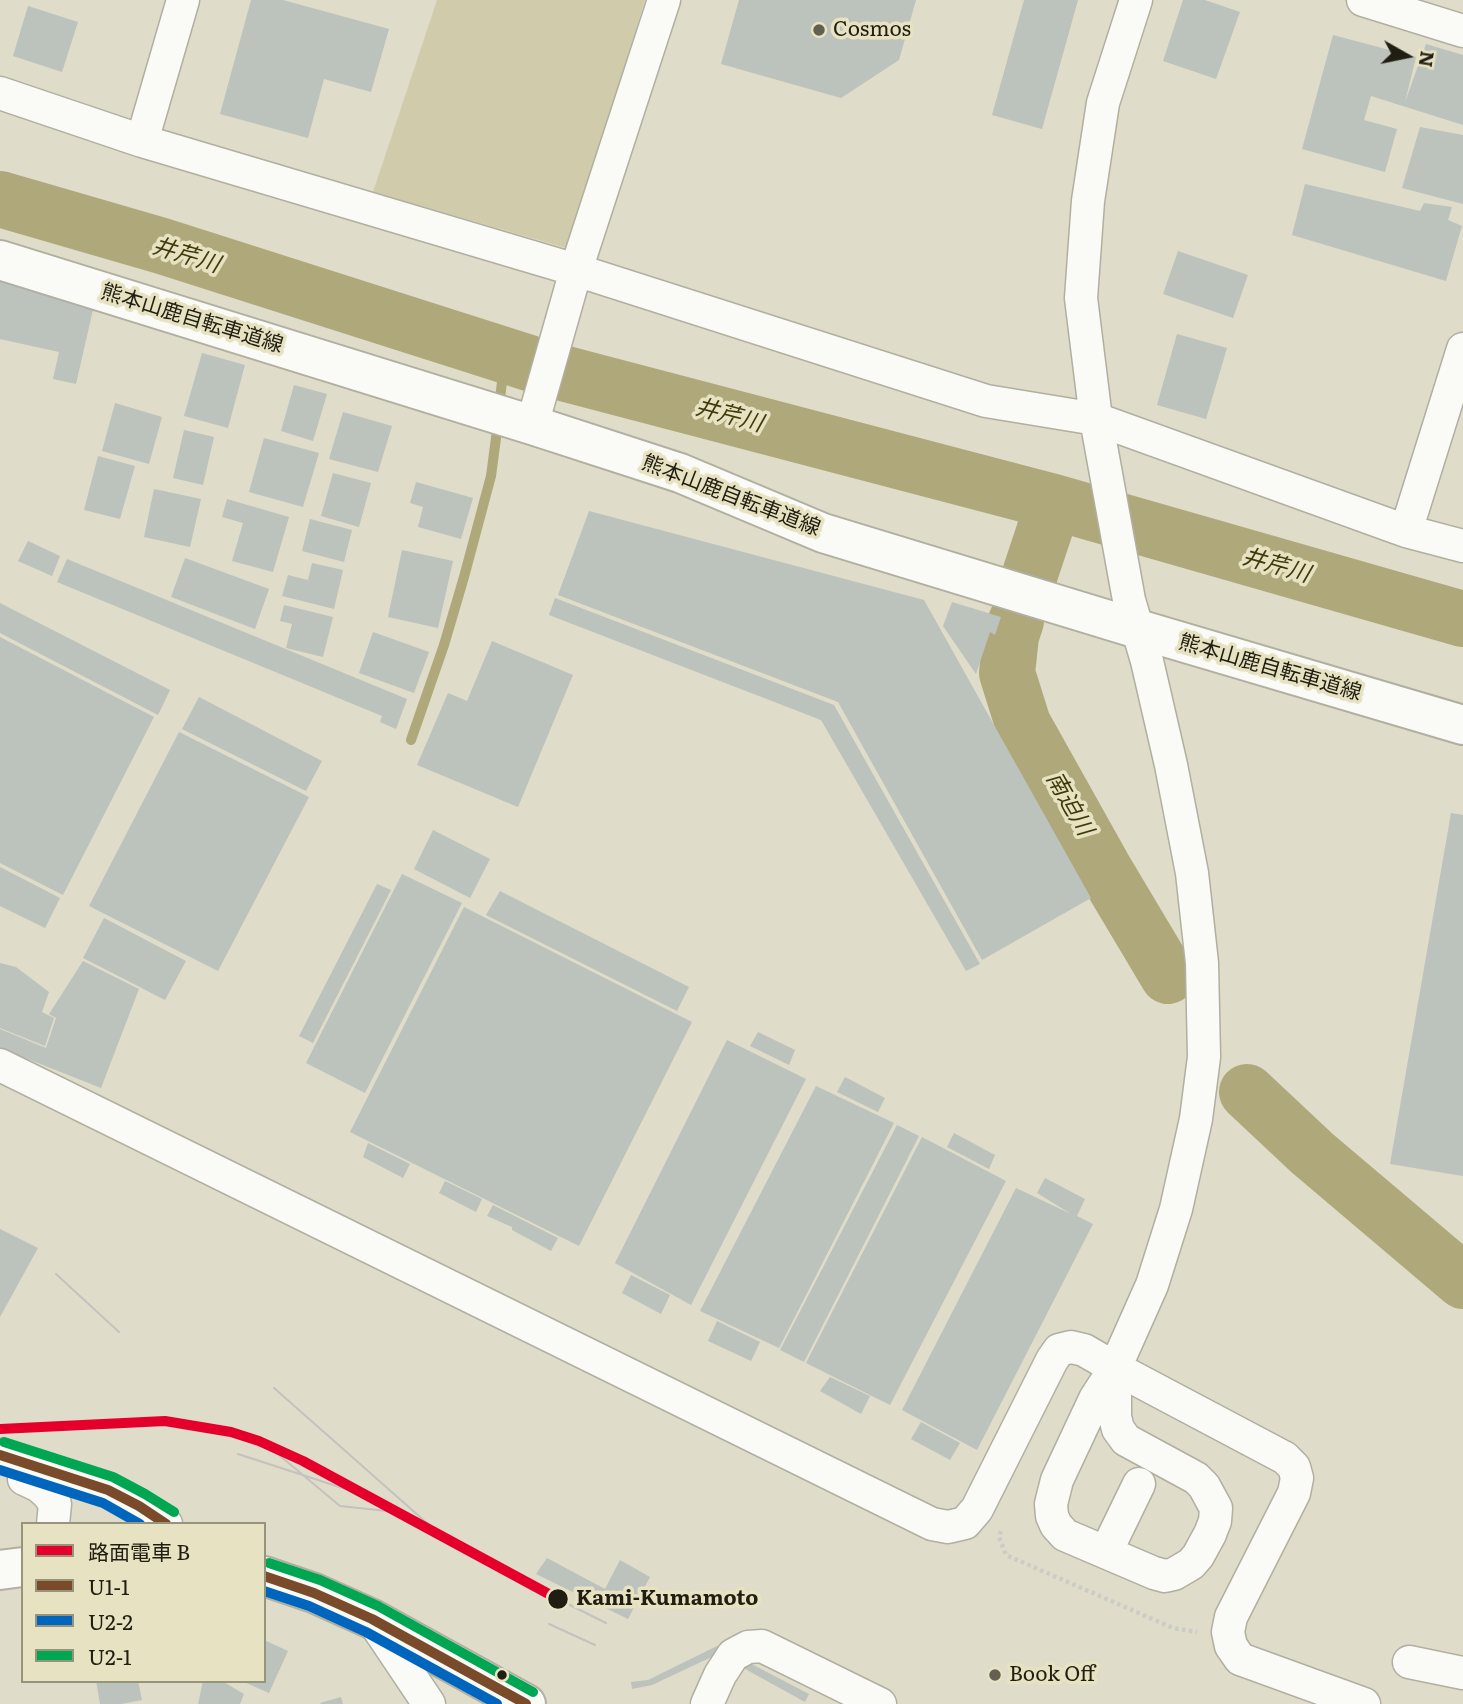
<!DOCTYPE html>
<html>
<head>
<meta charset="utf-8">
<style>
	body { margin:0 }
	#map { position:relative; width:1463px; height:1704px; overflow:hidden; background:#dfdcc9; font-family:Literata,"Noto Sans JP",serif }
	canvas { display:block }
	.legend { position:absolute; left:21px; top:1522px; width:245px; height:161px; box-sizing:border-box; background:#e7e2c1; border:2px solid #97947b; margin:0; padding:9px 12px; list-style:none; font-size:21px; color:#201e12 }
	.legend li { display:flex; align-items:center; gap:14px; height:35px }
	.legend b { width:35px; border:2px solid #97947b }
	.north { position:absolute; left:1372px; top:21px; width:70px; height:70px; -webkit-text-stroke:5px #e7e2c1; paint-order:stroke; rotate:99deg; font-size:19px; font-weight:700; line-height:28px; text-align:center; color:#201e12 }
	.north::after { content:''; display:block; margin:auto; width:24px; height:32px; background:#201e12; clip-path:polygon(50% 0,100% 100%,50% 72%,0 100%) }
</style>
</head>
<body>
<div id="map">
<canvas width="1463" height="1704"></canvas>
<ul class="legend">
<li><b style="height:9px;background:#e4002b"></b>路面電車 B</li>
<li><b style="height:9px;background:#7a4b2a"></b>U1-1</li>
<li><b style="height:9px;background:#0065bd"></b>U2-2</li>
<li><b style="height:9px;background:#00a651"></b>U2-1</li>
</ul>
<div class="north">N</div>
</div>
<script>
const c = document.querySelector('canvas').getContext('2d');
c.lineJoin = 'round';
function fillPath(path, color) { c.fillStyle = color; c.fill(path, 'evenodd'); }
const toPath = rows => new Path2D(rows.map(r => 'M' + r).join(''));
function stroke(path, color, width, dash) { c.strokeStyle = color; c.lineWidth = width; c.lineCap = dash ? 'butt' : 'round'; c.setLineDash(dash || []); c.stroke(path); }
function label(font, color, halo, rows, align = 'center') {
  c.font = font + ' Literata,"Noto Sans JP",serif'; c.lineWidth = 7; c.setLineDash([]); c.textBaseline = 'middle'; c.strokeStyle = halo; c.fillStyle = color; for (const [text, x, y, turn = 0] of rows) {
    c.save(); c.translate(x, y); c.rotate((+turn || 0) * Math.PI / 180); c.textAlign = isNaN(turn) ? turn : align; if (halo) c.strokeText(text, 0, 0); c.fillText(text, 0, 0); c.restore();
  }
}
fillPath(toPath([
	[437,0,645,0,570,249,373,192]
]), '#d0cbaa');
stroke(toPath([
	[499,408,505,355],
	[411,740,444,645,464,577,491,476,498,423]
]), '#afa87b', 10);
stroke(toPath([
	[0,199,162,246,551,370,1054,502,1463,619],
	[1029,577,1054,502],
	[1016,621,1011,636,1007,673,1023,724,1103,867,1168,976],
	[1247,1092,1312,1153,1463,1281]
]), '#afa87b', 56);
fillPath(toPath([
	[251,0,283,0,389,29,371,92,324,79,308,138,220,114],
	[739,0,916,0,899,60,841,98,721,64],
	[1024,0,1078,0,1042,129,992,115],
	[1183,0,1205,0,1240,12,1216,79,1163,61],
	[28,6,78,22,62,72,13,56],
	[1333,35,1416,57,1405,102,1426,44,1463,55,1463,125,1371,96,1364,120,1397,129,1385,172,1302,149],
	[1420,127,1463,135,1463,204,1402,188],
	[1305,184,1420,211,1424,203,1452,207,1448,220,1462,226,1446,281,1292,235],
	[1178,251,1248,275,1233,318,1163,294],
	[0,279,95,301,76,384,53,379,59,352,0,339],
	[1177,334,1227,348,1206,419,1157,405],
	[202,353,245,365,228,428,184,416],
	[294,385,327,394,313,441,281,431],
	[115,403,162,417,149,464,102,451],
	[343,412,392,426,378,472,329,459],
	[184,430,214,437,203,485,173,478],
	[264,438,319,453,303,507,249,492],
	[98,456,135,466,120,519,84,510],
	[333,473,371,483,359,527,321,516],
	[416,482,473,498,461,539,418,527,423,507,410,503],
	[154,489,201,499,190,547,144,537],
	[227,499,289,517,273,572,232,561,243,523,222,517],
	[589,511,924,600,1091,898,982,960,838,702,558,595],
	[310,519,352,530,344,562,302,551],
	[28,541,60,556,52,576,18,561],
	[402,550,453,561,438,628,388,617],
	[185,558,269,589,255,629,171,597],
	[67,559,407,699,396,729,380,722,382,716,57,582],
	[312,563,343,570,334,609,282,596,288,575,308,580],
	[555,598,834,705,980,964,966,971,821,720,549,615],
	[952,602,1001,617,995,635,990,632,976,674,943,626],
	[0,603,170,690,158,715,0,633],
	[284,605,333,617,323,657,286,648,292,624,280,621],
	[373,632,429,652,414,693,359,673],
	[0,637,154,717,63,895,0,863],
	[492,641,573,675,518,807,417,765,448,693,467,701],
	[199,697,322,761,306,791,182,729],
	[179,732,309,797,218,971,89,906],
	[1451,813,1463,815,1463,1176,1390,1164],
	[433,830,490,859,470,898,414,869],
	[0,867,60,898,45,928,0,906],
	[402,874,462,903,365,1093,306,1063],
	[377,884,391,890,313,1043,299,1036],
	[500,891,689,987,677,1011,486,915],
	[464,907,692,1022,579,1246,350,1132],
	[104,918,186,961,165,1000,83,958],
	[83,961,139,989,101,1088,0,1048,0,1029,46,1048,56,1018,49,1014],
	[0,963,16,967,49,992,42,1012,54,1018,45,1046,0,1028],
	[758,1032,795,1050,789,1065,750,1046],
	[727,1040,806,1079,691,1305,615,1263],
	[845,1077,885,1098,878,1112,837,1092],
	[816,1086,894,1123,779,1348,700,1311],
	[897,1125,919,1136,804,1362,780,1350],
	[954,1133,995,1155,989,1169,947,1147],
	[922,1137,1006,1181,890,1405,806,1363],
	[368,1143,410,1164,403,1178,363,1157],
	[1045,1178,1085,1199,1077,1216,1093,1224,977,1450,902,1410,1016,1188,1071,1214,1037,1193],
	[445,1181,482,1199,476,1212,439,1193],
	[493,1205,558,1238,551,1251,512,1230,512,1227,487,1216],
	[0,1229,38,1248,0,1317],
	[631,1275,670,1295,661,1314,622,1293],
	[717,1321,760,1342,751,1361,708,1341],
	[830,1377,870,1396,861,1414,820,1391],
	[921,1422,960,1443,950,1460,911,1439],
	[547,1558,605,1589,620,1560,650,1577,628,1619,536,1574],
	[264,1640,288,1651,269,1693,242,1681,264,1681],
	[717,1646,809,1694,805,1702,718,1654,652,1685,632,1689,631,1682,648,1680],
	[96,1681,138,1681,142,1700,121,1704,100,1704],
	[203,1681,222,1681,244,1694,240,1704,198,1704],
	[341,1697,343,1704,321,1704,320,1703]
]), '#bcc2bc');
const minor = toPath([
	[1363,0,1463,31],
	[0,93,142,141,576,270,986,401,1096,419,1406,531,1463,546],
	[142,141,183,0],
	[532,425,576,270,664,0],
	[1406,531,1463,349],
	[0,1065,932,1524,948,1527,965,1523,977,1509,1052,1360,1059,1350,1071,1347,1084,1350,1115,1368,1285,1458,1294,1467,1297,1478,1294,1493,1231,1617,1228,1632,1231,1646,1240,1659,1364,1704],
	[1115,1368,1115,1417,1118,1429,1126,1440,1196,1478,1204,1486,1216,1508,1215,1521,1210,1534,1198,1556,1191,1564,1174,1574,1165,1576,1154,1573,1065,1535,1056,1525,1052,1516,1051,1504,1057,1480,1095,1399,1115,1368,1152,1285,1176,1209,1196,1119,1204,1057,1202,963,1192,873,1171,765,1147,661,1129,600,1096,419,1081,298,1088,201,1103,103,1136,0],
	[0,1455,108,1490,139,1506,166,1524],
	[24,1479,39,1486,48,1494,55,1504,53,1524],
	[1106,1552,1139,1484],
	[372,1619,429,1704],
	[1409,1662,1463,1673],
	[707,1704,720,1675,733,1655,748,1647,762,1646,880,1704]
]);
const major = toPath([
	[0,260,532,425,680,473,823,533,1138,629,1463,725],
	[0,1570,23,1567],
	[264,1576,314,1593,372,1619,526,1704]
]);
stroke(minor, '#b1afa0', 35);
stroke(major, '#b1afa0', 42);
stroke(toPath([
	[1001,1531,999,1537,1006,1555,1173,1628,1197,1632]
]), '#ccccc6', 4.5, [3.5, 3.5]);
stroke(minor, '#fafaf7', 32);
stroke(major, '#fafaf7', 38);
stroke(toPath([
	[56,1274,119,1332],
	[274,1388,445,1539],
	[259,1441,279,1455,340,1506,397,1512],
	[238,1454,367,1496],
	[558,1599,606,1623],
	[549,1624,595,1645]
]), '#c3c2be', 2);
stroke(toPath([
	[0,1455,108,1490,139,1506,166,1524],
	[264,1576,314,1593,372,1619,526,1704]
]), '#7a4b2a', 10);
stroke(toPath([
	[0,1470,103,1503,140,1524],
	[264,1591,309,1606,366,1632,497,1704]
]), '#0065bd', 10);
stroke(toPath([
	[4,1442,113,1477,145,1494,174,1512],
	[269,1563,320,1580,378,1606,533,1692]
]), '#00a651', 10);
stroke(toPath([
	[0,1429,165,1421,231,1432,259,1441,303,1461,558,1599]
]), '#e4002b', 10);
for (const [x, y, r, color] of [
	[819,30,7,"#636052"],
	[558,1599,11,"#201e12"],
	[502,1675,6,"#201e12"],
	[995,1675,7,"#636052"]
]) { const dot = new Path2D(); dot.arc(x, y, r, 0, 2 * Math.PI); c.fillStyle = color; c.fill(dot); stroke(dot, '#e7e2c1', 2.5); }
label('21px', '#201e12', '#e7e2c1', [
	["Cosmos",833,30],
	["Book Off",1009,1675]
], 'left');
label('21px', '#201e12', '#e7e2c1', [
	["熊本山鹿自転車道線",192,319,17],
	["熊本山鹿自転車道線",731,496,21],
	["熊本山鹿自転車道線",1270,668,16]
]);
label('bold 21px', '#201e12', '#e7e2c1', [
	["Kami-Kumamoto",576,1599]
], 'left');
label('italic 23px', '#403a0b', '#e7e2c1', [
	["井芹川",186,256,17],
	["井芹川",729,416,15],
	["井芹川",1276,566,16],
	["南迫川",1069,804,60]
]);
</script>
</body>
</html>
